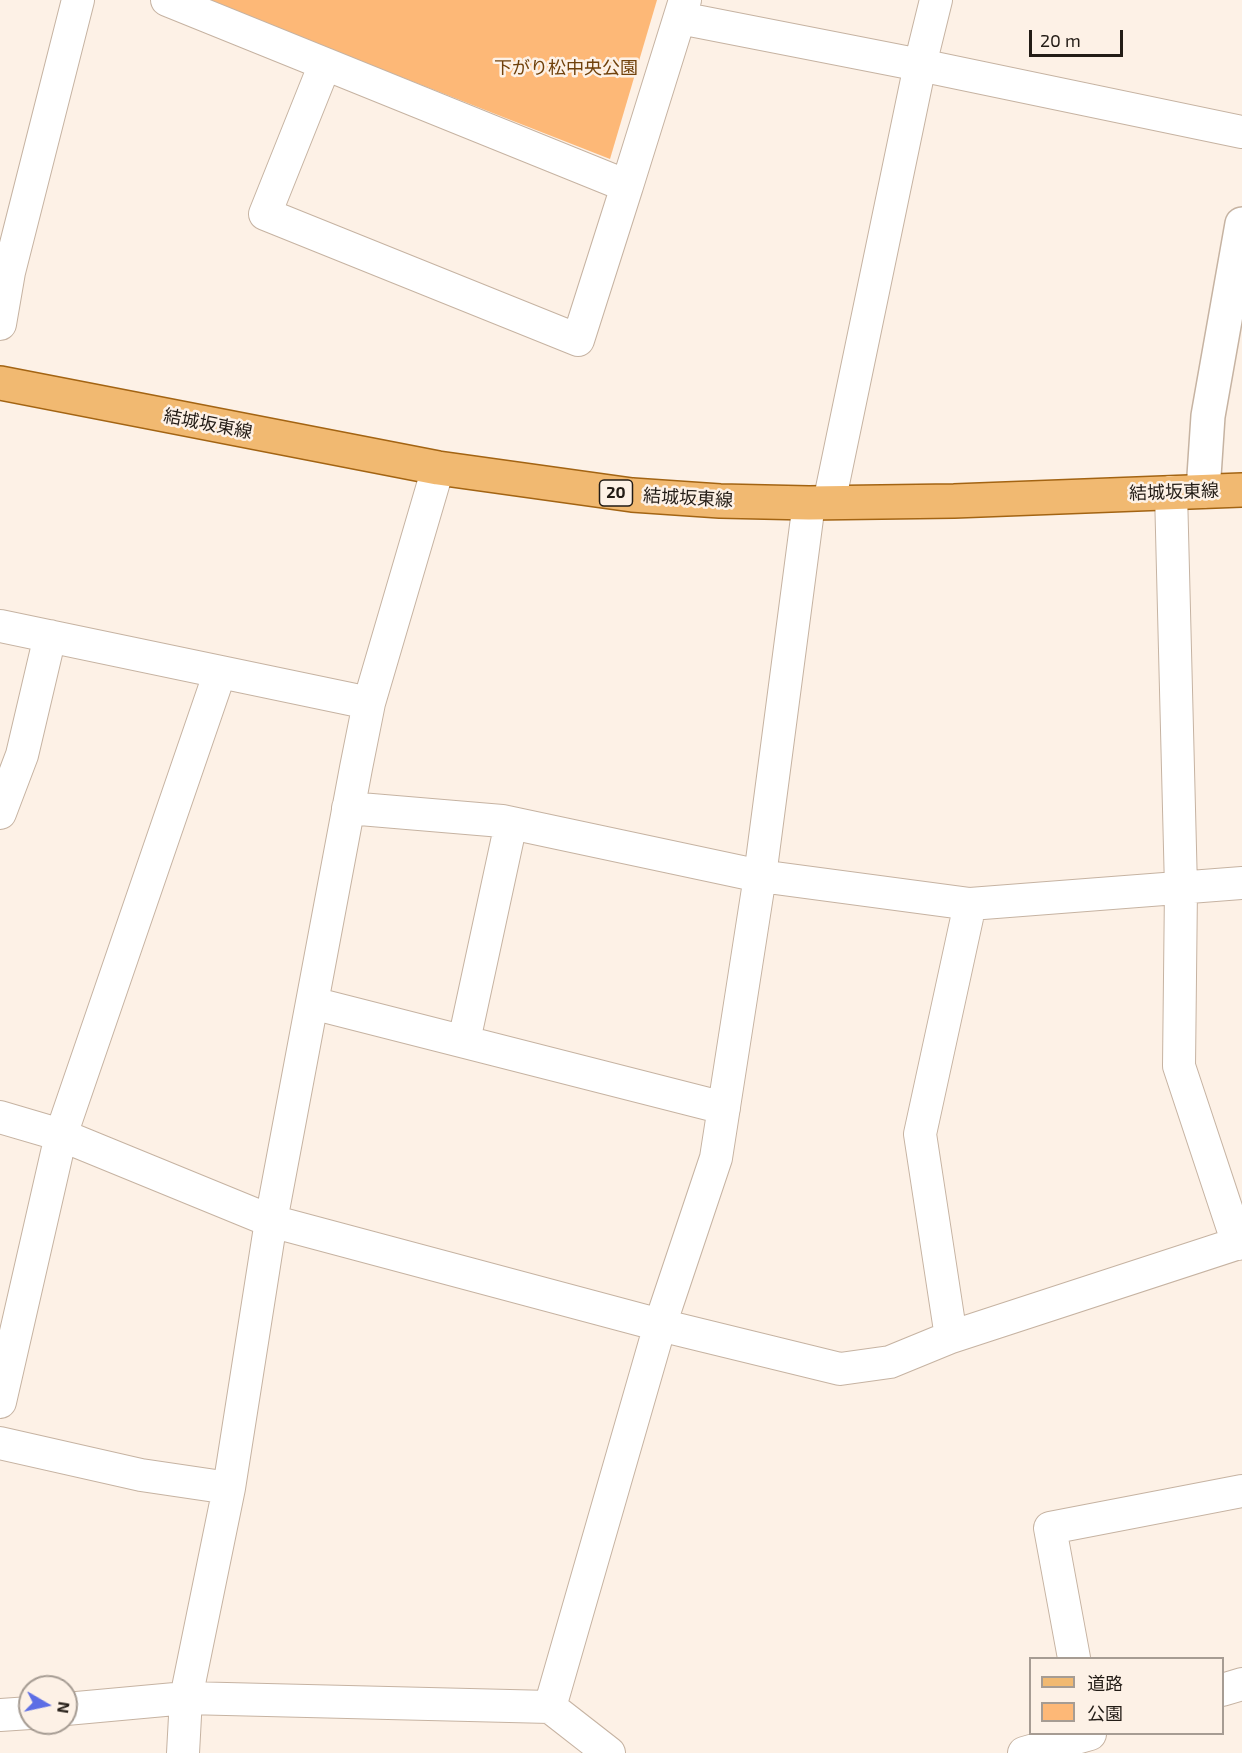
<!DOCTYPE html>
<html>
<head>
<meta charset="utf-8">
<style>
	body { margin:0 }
	#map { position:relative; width:1242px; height:1753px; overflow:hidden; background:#fdf1e6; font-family:"Exo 2","Noto Sans JP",sans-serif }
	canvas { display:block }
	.legend { position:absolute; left:1029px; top:1657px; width:195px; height:78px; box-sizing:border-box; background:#fdf1e6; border:2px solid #a69c93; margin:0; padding:8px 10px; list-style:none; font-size:18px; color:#231c16 }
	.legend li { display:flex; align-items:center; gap:12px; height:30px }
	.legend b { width:30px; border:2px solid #a69c93 }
	.north { position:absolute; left:18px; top:1675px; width:60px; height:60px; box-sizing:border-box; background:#fdf1e6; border:2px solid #a69c93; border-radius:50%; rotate:99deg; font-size:16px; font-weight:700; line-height:24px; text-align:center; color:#231c16 }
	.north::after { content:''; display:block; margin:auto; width:21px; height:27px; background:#5d6ee5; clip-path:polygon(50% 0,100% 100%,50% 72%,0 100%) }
	.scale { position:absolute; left:1029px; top:30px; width:94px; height:27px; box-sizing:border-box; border:3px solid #231c16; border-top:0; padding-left:8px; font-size:18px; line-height:21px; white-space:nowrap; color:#231c16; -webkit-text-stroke:4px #fdf1e6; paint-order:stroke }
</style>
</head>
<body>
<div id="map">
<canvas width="1242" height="1753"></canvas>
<ul class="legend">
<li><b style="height:8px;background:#f1b971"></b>道路</li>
<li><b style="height:16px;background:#fdb877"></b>公園</li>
</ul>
<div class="north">N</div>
<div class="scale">20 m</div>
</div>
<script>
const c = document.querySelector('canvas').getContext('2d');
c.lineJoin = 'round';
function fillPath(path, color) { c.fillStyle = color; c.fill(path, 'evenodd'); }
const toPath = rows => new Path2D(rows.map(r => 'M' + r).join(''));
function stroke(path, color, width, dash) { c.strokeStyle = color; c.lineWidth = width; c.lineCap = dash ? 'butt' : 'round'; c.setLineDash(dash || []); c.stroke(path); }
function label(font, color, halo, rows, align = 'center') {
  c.font = font + ' "Exo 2","Noto Sans JP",sans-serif'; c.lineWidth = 5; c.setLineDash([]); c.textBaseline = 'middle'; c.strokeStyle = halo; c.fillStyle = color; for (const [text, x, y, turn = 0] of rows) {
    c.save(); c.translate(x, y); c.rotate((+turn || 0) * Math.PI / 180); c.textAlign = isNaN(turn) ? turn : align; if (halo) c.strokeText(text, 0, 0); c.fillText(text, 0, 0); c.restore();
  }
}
fillPath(toPath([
	[205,0,657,0,610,159]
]), '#fdb877');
const minor = toPath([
	[167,0,627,186,685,0],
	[680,18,920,65,1242,132],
	[325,64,265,214,578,340,627,186],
	[0,324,9,272,78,0],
	[1171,492,1181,888,1179,1066,1238,1244],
	[829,503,920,65,936,0],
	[0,626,369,703],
	[348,808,502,821,760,876,970,904,1242,883],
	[0,813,22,755,50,636],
	[312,1003,724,1108],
	[464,1041,511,823],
	[0,1117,61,1135,271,1221,660,1325,840,1369,890,1362,951,1337,1242,1242],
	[951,1337,920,1134,970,904],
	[0,1402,61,1135,220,672],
	[0,1443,141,1475,229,1488],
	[1074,1658,1050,1528,1242,1491],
	[1222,1690,1242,1684],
	[550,1707,660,1325,716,1158,760,876,809,503],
	[66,1709,186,1698,550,1707,609,1753],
	[0,1715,30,1713],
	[183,1753,186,1698,229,1488,271,1221,356,768,369,703,438,468],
	[1024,1753,1090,1734]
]);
const tertiary = toPath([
	[1203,491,1208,416,1242,224]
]);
const primary = toPath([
	[0,383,438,468,632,495,720,501,809,503,954,501,1242,490]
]);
stroke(minor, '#c6b3a2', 34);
stroke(tertiary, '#c6b3a2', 36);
stroke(primary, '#a36413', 36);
stroke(minor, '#fff', 32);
stroke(tertiary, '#fff', 33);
stroke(primary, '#f1b971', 33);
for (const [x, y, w] of [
	[616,493,33]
]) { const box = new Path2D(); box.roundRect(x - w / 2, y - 13, w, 26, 4.5); c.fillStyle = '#fdf1e6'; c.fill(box); stroke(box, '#231c16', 1.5); }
label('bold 16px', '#231c16', null, [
	["20",616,493]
]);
label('18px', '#70410b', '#fdf1e6', [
	["下がり松中央公園",566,68]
]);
label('18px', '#231c16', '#fdf1e6', [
	["結城坂東線",208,424,11],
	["結城坂東線",1174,492,-2],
	["結城坂東線",688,498,3]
]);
</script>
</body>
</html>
